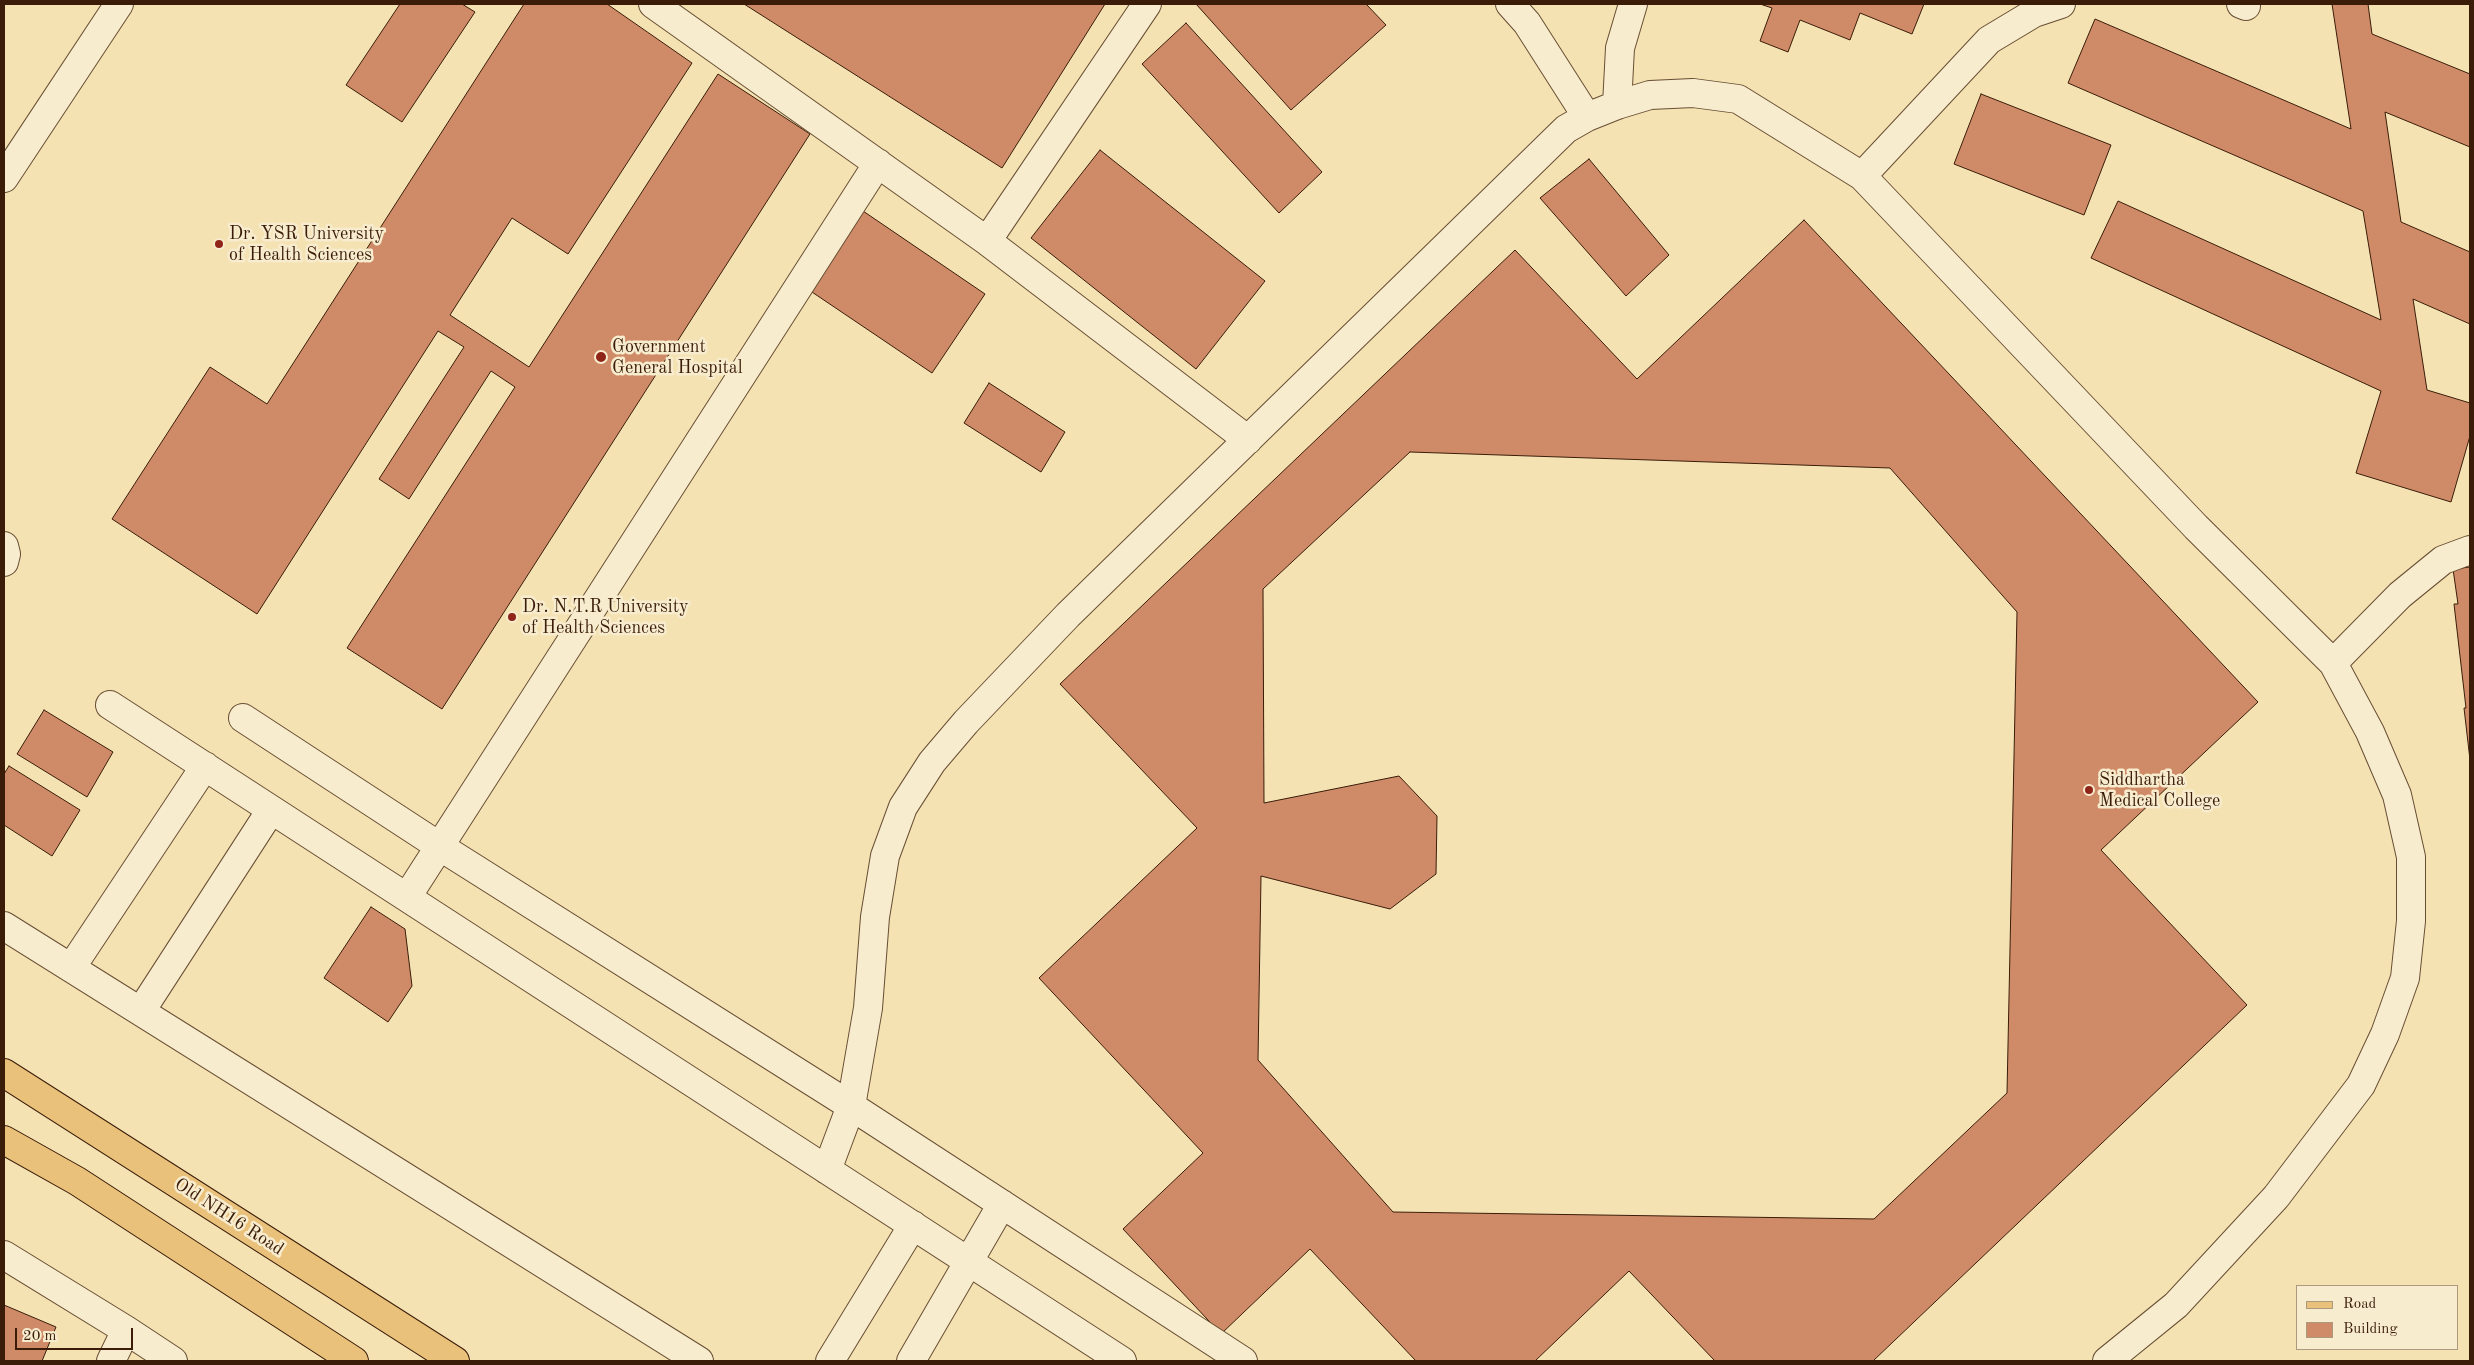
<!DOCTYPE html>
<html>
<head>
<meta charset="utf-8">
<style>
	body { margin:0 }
	#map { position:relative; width:2474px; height:1365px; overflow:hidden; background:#f4e2b3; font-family:"Old Standard TT",serif }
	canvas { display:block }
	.frame { position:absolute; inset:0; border:5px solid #3a1c08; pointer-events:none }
	.legend { position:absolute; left:2296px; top:1285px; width:162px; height:65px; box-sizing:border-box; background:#f8ecce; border:1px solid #ac997f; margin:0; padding:6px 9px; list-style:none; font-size:15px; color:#3a1c08 }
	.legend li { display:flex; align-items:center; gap:10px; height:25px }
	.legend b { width:25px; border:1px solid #ac997f }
	.scale { position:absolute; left:15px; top:1328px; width:118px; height:22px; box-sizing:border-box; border:2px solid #3a1c08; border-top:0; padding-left:6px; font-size:15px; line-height:18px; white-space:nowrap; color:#3a1c08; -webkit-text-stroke:4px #f8ecce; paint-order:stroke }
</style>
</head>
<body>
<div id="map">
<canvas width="2474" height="1365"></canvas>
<div class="frame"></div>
<ul class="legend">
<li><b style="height:6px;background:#eac17a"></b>Road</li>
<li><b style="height:14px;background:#cf8b68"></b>Building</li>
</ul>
<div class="scale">20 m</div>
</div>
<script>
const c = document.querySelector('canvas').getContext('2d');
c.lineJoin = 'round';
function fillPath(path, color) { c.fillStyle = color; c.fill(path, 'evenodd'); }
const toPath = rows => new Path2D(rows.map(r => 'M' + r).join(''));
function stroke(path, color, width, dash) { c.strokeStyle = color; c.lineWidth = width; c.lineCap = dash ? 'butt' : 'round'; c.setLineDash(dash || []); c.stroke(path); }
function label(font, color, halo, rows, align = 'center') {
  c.font = font + ' "Old Standard TT",serif'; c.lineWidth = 5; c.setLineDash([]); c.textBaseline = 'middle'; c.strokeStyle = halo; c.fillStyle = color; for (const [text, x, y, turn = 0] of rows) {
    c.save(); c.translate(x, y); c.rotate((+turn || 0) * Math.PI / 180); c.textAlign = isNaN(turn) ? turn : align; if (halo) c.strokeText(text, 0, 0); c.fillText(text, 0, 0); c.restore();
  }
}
const building = toPath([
	[400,4,462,4,475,12,402,122,346,85,400,4],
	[524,4,607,4,692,63,568,254,512,218,450,315,529,367,718,74,810,134,442,709,347,648,515,387,491,371,409,499,379,479,464,347,438,331,257,614,112,519,210,367,267,404,524,4],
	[744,4,1105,4,1002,168,744,4],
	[1196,4,1366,4,1386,25,1291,110,1196,4],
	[1760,4,1924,4,1912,34,1860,13,1850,40,1800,20,1788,52,1760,41,1772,8,1760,4],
	[2332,4,2368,4,2372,34,2470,74,2470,147,2385,112,2401,222,2470,252,2470,324,2413,299,2427,390,2470,403,2470,436,2451,502,2356,473,2381,391,2091,258,2118,201,2381,320,2363,211,2068,83,2095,19,2351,129,2332,4],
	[1186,23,1322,172,1279,213,1142,64,1186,23],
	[1981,94,2111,145,2084,215,1954,164,1981,94],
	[1100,150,1265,281,1196,369,1031,238,1100,150],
	[1589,159,1669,255,1626,296,1540,198,1589,159],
	[863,211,985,294,932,373,809,290,863,211],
	[1804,220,2258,702,2101,850,2247,1005,1873,1361,1715,1361,1629,1271,1535,1361,1416,1361,1310,1249,1221,1334,1123,1229,1203,1153,1039,978,1197,828,1060,684,1515,250,1637,379,1804,220],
	[1410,452,1890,468,2017,612,2007,1093,1874,1219,1393,1212,1258,1060,1261,876,1390,909,1436,874,1437,816,1399,776,1264,803,1263,589,1410,452],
	[989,383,1065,432,1041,472,964,423,989,383],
	[2470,567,2470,760,2464,708,2466,708,2454,604,2458,604,2453,569,2470,567],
	[44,710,113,752,87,797,17,754,44,710],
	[9,766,80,810,52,856,4,825,4,774,9,766],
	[371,907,405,929,412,986,388,1022,324,978,371,907],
	[4,1305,56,1327,42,1361,4,1361,4,1305]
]);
fillPath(building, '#cf8b68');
stroke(building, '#3a1c08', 1);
const minor = toPath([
	[653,4,987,241,1248,440],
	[1510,4,1527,23,1587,117],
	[2241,4,2246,6],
	[1617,105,1620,48,1633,4],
	[1862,176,1989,40,2034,13,2061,4],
	[4,178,119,4],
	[987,241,1147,4],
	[4,546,6,554,4,562],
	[2333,663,2400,595,2443,560,2470,550],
	[110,705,1122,1361],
	[243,718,439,846,851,1106,1243,1361],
	[407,897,878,163],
	[4,926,699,1361],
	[71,968,205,766],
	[141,1011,271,810],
	[827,1170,851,1106,868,1008,875,917,885,856,903,807,932,762,966,722,1068,615,1566,129,1587,117,1617,105,1650,95,1693,93,1738,99,1862,176,2196,527,2333,663,2370,732,2397,795,2411,857,2411,921,2405,978,2385,1034,2361,1085,2276,1197,2176,1305,2107,1361],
	[4,1255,126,1330,173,1361],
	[111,1361,126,1330],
	[830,1361,913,1225],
	[911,1361,1002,1204]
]);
const major = toPath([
	[4,1073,455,1361],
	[4,1140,77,1181,354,1361]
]);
stroke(minor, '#684e33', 30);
stroke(major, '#3a1c08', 30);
stroke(minor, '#f8ecce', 28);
stroke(major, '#eac17a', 28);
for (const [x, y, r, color] of [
	[219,244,5,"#8f2418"],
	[601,357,6,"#8f2418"],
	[512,617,5,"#8f2418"],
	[2089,790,5,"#8f2418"]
]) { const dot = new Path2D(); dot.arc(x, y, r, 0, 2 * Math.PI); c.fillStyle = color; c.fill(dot); stroke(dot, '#f8ecce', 2); }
label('18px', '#3a1c08', '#f8ecce', [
	["Dr. YSR University",229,234],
	["of Health Sciences",229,255],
	["Government",612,347],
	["General Hospital",612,368],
	["Dr. N.T.R University",522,607],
	["of Health Sciences",522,628],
	["Siddhartha",2099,780],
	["Medical College",2099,801]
], 'left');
label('18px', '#3a1c08', '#f8ecce', [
	["Old NH16 Road",229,1217,33]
]);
</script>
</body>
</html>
